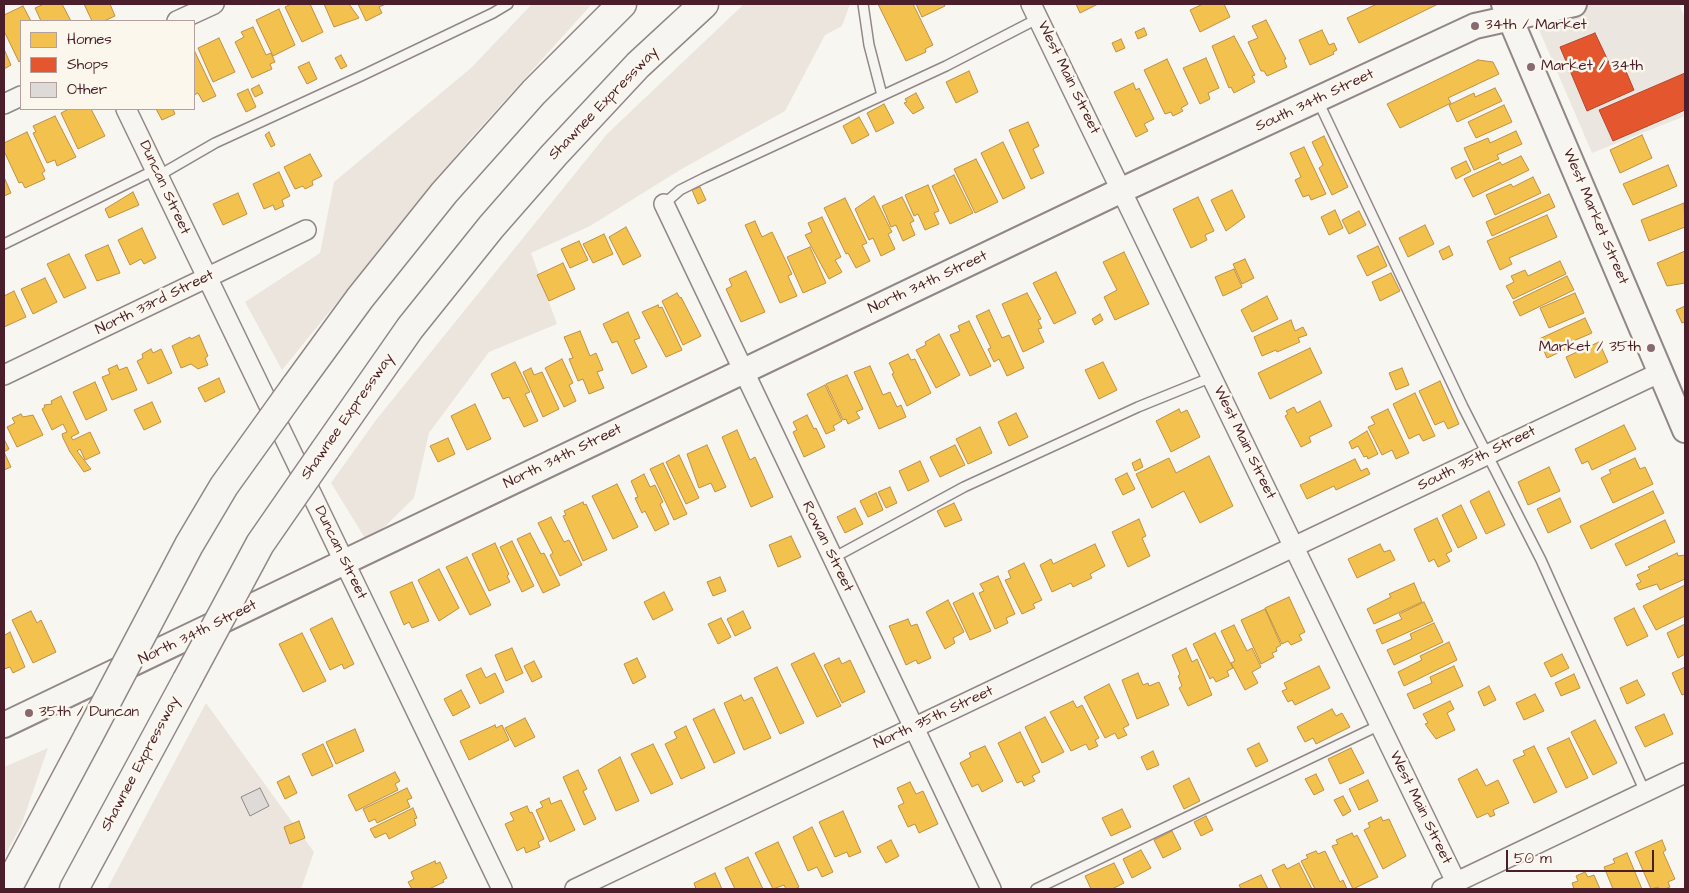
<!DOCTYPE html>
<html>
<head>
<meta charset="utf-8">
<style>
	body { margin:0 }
	#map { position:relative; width:1689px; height:893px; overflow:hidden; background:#f8f6f0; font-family:"Architects Daughter",sans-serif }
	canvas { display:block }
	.frame { position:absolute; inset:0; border:5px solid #4a1f2b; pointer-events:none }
	.legend { position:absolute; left:20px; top:20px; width:175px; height:90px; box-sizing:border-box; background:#fbf7ec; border:1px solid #b4a19f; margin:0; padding:6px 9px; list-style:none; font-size:15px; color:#4a1f2b }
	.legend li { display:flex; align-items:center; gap:10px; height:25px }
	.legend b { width:25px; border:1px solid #b4a19f }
	.scale { position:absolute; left:1506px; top:850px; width:148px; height:22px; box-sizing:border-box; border:2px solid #4a1f2b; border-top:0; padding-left:6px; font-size:15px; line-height:18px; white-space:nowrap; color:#4a1f2b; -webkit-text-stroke:4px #fbf7ec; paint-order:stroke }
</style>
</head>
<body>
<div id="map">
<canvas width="1689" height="893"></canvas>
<div class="frame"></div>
<ul class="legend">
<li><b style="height:14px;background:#f2c14e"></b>Homes</li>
<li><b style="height:14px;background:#e4572e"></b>Shops</li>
<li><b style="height:14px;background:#dedad7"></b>Other</li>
</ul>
<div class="scale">50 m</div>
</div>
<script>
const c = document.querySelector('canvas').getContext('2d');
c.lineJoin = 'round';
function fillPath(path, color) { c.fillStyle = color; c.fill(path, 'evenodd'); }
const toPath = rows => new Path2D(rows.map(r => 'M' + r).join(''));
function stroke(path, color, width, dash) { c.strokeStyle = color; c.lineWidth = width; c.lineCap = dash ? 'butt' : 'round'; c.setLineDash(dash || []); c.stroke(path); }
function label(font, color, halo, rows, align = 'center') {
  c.font = font + ' "Architects Daughter",sans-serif'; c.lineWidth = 5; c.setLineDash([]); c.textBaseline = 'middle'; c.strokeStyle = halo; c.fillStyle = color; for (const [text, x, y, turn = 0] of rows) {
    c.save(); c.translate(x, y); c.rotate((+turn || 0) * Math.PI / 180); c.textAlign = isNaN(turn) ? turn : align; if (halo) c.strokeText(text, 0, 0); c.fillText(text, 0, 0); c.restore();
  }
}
fillPath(toPath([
	[1528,4,1679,4,1685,18,1685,116,1592,153]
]), '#ebe6df');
fillPath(toPath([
	[532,4,592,4,470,139,282,370,245,302,320,253,334,182,471,68],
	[744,4,850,4,842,26,825,35,785,111,680,170,590,226,531,253,557,324,489,352,429,433,414,498,368,543,331,483,376,420,607,134],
	[206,703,314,852,301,889,107,889],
	[48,748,21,826,4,857,4,767]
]), '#ece5de');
const homes = toPath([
	[44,4,62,4,71,21,41,21,35,8,44,4],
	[84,4,110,4,115,16,104,21,92,21,84,4],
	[291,4,310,4,323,32,302,42,285,7,291,4],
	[324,4,349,4,359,18,334,27,324,4],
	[358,4,386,4,379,7,382,13,366,21,358,4],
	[878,4,913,4,933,45,925,49,926,52,906,61,878,4],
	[916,4,944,4,945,6,922,17,916,4],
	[1076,4,1098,4,1080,13,1076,4],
	[1203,4,1224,4,1230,17,1200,32,1190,10,1203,4],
	[1377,4,1438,4,1359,43,1347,18,1377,4],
	[23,6,31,21,21,21,21,60,19,62,4,31,4,15,23,6],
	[279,9,295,45,273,56,256,20,279,9],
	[1266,20,1286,59,1284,60,1287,67,1267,76,1264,71,1261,71,1248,42,1258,38,1252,26,1266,20],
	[253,27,266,55,271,53,275,62,270,64,272,69,252,78,235,42,244,37,241,32,253,27],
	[1144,28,1147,35,1138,39,1135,32,1144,28],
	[1322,30,1329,45,1334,43,1337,50,1333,52,1334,54,1310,65,1299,40,1322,30],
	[1234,36,1255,75,1252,76,1255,82,1234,93,1231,87,1229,88,1212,46,1234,36],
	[219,38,235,72,213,82,198,48,219,38],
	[1121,39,1125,48,1116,52,1112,43,1121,39],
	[4,49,11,65,4,69,4,49],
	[194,50,216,96,203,102,198,93,194,95,194,50],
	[341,55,347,66,341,69,335,58,341,55],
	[1206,58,1219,88,1208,93,1210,99,1200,104,1183,68,1206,58],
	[1167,59,1188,104,1181,108,1183,111,1173,116,1171,112,1165,114,1144,70,1167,59],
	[1478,60,1493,62,1499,74,1448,98,1451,103,1400,128,1387,104,1478,60],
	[309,62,317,79,307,84,298,67,309,62],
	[969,71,978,92,956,103,946,82,969,71],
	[1133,83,1136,90,1139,88,1154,119,1144,124,1148,131,1136,137,1114,92,1133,83],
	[259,85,263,93,255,97,251,89,259,85],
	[1495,88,1502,101,1457,122,1449,105,1474,93,1475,97,1495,88],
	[248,89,256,107,246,112,237,94,248,89],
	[916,93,924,108,913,114,904,103,907,102,905,99,916,93],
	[884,104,894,123,876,132,867,113,884,104],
	[1504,105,1512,122,1476,138,1468,122,1504,105],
	[69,109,91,109,105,136,78,149,61,113,69,109],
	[156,109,173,109,175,114,162,120,156,109],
	[55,116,76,157,57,166,55,160,47,163,33,133,36,132,33,126,55,116],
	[859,117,869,135,852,144,843,126,859,117],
	[1028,122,1039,146,1033,149,1044,173,1031,179,1009,130,1028,122],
	[1516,131,1522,144,1497,155,1499,159,1474,170,1464,148,1488,138,1490,143,1516,131],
	[27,132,45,171,42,173,45,179,25,188,22,182,19,183,4,151,4,143,27,132],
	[269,132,275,145,271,147,265,135,269,132],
	[1642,135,1652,158,1620,173,1610,150,1642,135],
	[1324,136,1348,187,1332,195,1319,168,1323,165,1312,142,1324,136],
	[1003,142,1025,188,1003,199,981,153,1003,142],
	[1304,147,1326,194,1311,200,1309,195,1303,197,1295,180,1301,177,1290,153,1304,147],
	[310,154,322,176,312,181,313,185,305,189,303,186,295,189,284,167,310,154],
	[1521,156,1529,170,1473,197,1464,179,1500,162,1502,165,1521,156],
	[976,159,998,202,975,213,954,169,976,159],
	[1466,161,1471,171,1456,179,1451,168,1466,161],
	[1668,165,1677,186,1633,205,1623,184,1668,165],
	[279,172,290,196,282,200,284,206,275,210,273,205,264,209,253,184,279,172],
	[954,175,973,213,950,224,932,186,954,175],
	[4,177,11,193,4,196,4,177],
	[1533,177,1541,193,1495,215,1486,195,1511,184,1513,187,1533,177],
	[928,185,939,211,934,213,939,224,925,230,918,214,914,216,905,195,928,185],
	[700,187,706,200,698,204,692,190,700,187],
	[1232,190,1245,217,1226,231,1211,200,1232,190],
	[133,192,139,205,109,218,105,209,133,192],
	[238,193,247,214,223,225,213,204,238,193],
	[1549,194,1555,207,1492,236,1486,222,1549,194],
	[874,196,892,232,888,234,895,249,881,256,873,238,869,240,855,209,874,196],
	[902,197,914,221,910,223,915,235,903,241,896,225,891,227,882,206,902,197],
	[1198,197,1214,231,1205,235,1207,240,1191,248,1173,209,1198,197],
	[845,198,867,243,862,245,870,261,856,268,848,253,846,254,824,208,845,198],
	[1684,203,1685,227,1649,241,1641,220,1684,203],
	[1335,210,1343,228,1329,235,1321,217,1335,210],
	[1359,211,1366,225,1349,234,1342,220,1359,211],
	[1547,215,1557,237,1509,258,1512,264,1500,270,1487,241,1547,215],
	[822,217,841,257,835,260,842,272,829,279,805,235,812,232,808,223,822,217],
	[755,221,762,237,772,232,792,274,788,276,797,296,780,303,745,225,755,221],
	[1425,225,1434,244,1408,257,1399,238,1425,225],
	[626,227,641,256,623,265,609,237,626,227],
	[142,228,156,258,144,264,141,259,130,265,118,240,142,228],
	[604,234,613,254,593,263,583,244,604,234],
	[579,241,588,260,570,268,561,249,579,241],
	[108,245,120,273,97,281,85,255,108,245],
	[1378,246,1387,266,1367,276,1357,256,1378,246],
	[1449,246,1453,255,1443,260,1439,251,1449,246],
	[810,247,826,283,803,293,787,257,810,247],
	[1685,251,1685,283,1667,286,1657,263,1685,251],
	[1124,252,1149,304,1115,320,1104,297,1117,290,1103,262,1124,252],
	[69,254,86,288,64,298,47,264,69,254],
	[1245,259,1254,278,1242,284,1233,264,1245,259],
	[1560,261,1566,274,1513,299,1506,286,1514,282,1511,276,1525,270,1528,276,1560,261],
	[563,263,575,289,549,301,537,275,563,263],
	[1234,269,1242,287,1223,296,1215,277,1234,269],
	[746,271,765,312,741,322,726,289,732,286,729,279,746,271],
	[1056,272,1076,313,1054,324,1033,283,1056,272],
	[1391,273,1400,291,1380,301,1372,282,1391,273],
	[1567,276,1574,290,1520,316,1513,302,1567,276],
	[45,278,57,302,33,314,21,289,45,278],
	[14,291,26,317,4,327,4,296,14,291],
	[677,293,680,298,681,297,701,336,683,345,662,301,677,293],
	[1027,293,1041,319,1038,320,1042,328,1038,329,1044,342,1023,352,1002,304,1027,293],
	[1575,293,1584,313,1549,328,1540,308,1575,293],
	[1267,296,1278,319,1252,332,1241,310,1267,296],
	[658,305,659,308,662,307,682,350,666,357,642,312,658,305],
	[1685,306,1685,322,1682,323,1676,310,1685,306],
	[989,310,1002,338,1009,335,1024,368,1007,376,999,359,994,362,988,349,991,348,976,316,989,310],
	[628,312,640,338,634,340,647,367,632,374,617,341,612,343,603,324,628,312],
	[1100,314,1103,320,1095,325,1092,319,1100,314],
	[1585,318,1592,333,1571,342,1573,346,1547,358,1539,339,1585,318],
	[1291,320,1295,331,1303,327,1307,335,1298,338,1300,342,1277,352,1276,350,1262,356,1254,337,1291,320],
	[969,321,991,366,970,376,950,335,960,331,958,326,969,321],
	[580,331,590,356,596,353,603,370,597,372,604,388,589,394,583,379,578,381,569,359,573,358,564,337,580,331],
	[939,334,960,375,936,388,916,350,926,345,925,342,939,334],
	[199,335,208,356,205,358,208,365,198,369,191,364,181,368,172,346,190,337,191,339,199,335],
	[1599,342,1608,362,1575,378,1566,357,1599,342],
	[1310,348,1322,373,1270,399,1258,373,1310,348],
	[151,349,153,353,161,349,172,373,148,384,137,361,143,358,142,354,151,349],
	[908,354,911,360,915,359,931,393,907,406,892,374,894,373,889,363,908,354],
	[562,359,573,383,569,385,576,401,564,407,545,368,562,359],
	[515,362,530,392,525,394,538,421,524,427,509,397,503,399,491,374,515,362],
	[1103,362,1117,390,1099,399,1085,370,1103,362],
	[117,365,119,370,127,367,137,390,112,400,102,377,110,374,108,369,117,365],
	[870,366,883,395,890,392,897,407,901,405,906,417,879,429,854,372,870,366],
	[531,368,534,375,542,372,559,409,543,417,523,372,531,368],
	[1402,368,1409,385,1396,390,1389,373,1402,368],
	[847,375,863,409,856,412,860,418,848,424,846,419,843,420,826,384,847,375],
	[219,378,225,392,205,402,198,388,219,378],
	[1440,381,1459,424,1448,429,1444,421,1435,425,1419,391,1440,381],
	[95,382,107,410,86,420,73,392,95,382],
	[825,385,842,421,833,426,835,430,826,434,807,394,825,385],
	[1415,393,1435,436,1423,441,1419,434,1409,439,1393,404,1415,393],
	[61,396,79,433,71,437,73,440,90,432,100,453,85,460,80,449,77,451,91,469,84,472,70,452,63,438,62,434,67,432,63,424,52,430,42,409,45,407,44,405,52,404,51,401,61,396],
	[1320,401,1332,426,1309,437,1311,442,1301,447,1285,416,1288,414,1286,411,1294,407,1297,413,1320,401],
	[152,402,161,422,144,430,134,410,152,402],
	[475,404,491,439,467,450,451,416,475,404],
	[1179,409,1181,413,1187,410,1200,437,1171,452,1156,421,1179,409],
	[1388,409,1409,453,1396,459,1392,450,1382,455,1368,427,1375,424,1371,417,1388,409],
	[1016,413,1028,437,1009,446,998,422,1016,413],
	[21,414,23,417,33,415,43,435,17,447,7,427,15,423,12,418,21,414],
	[807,415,814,429,816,428,825,447,804,457,793,432,797,430,793,422,807,415],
	[1624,425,1636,449,1592,470,1588,461,1582,464,1575,449,1624,425],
	[980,427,992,453,968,464,956,439,980,427],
	[737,430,750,460,755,457,773,497,751,507,722,437,737,430],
	[1367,431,1378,454,1368,459,1367,456,1364,457,1358,446,1352,449,1349,442,1367,431],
	[448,438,455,454,438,462,430,446,448,438],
	[4,439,9,449,4,452,11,467,4,470,4,439],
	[707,445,726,487,715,492,711,483,699,488,687,454,707,445],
	[955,445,965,465,940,477,930,457,955,445],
	[679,455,699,498,686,504,666,462,679,455],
	[1209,456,1233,506,1200,523,1184,491,1152,508,1136,474,1169,458,1176,473,1209,456],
	[1635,458,1640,469,1645,467,1653,484,1613,503,1601,478,1611,473,1609,470,1635,458],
	[1140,459,1143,467,1135,471,1132,463,1140,459],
	[1355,459,1361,471,1367,468,1370,474,1336,490,1334,486,1307,499,1300,485,1355,459],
	[920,461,929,481,908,491,899,471,920,461],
	[663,463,687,514,674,520,650,469,663,463],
	[1549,467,1560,491,1528,505,1518,482,1549,467],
	[1127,473,1135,489,1123,495,1115,479,1127,473],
	[644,474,650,487,655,485,663,502,660,504,669,524,655,531,645,511,642,513,635,498,638,497,631,481,644,474],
	[617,484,638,527,613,539,592,496,617,484],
	[890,487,897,503,886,508,878,492,890,487],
	[1489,491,1505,525,1486,534,1470,501,1489,491],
	[1653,491,1664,513,1591,549,1580,526,1653,491],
	[876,493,883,510,868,517,860,501,876,493],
	[1560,498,1571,522,1548,533,1537,509,1560,498],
	[583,502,584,505,586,504,607,550,583,561,563,516,566,515,564,511,583,502],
	[954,503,962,520,945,527,937,511,954,503],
	[1461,505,1477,538,1458,548,1442,515,1461,505],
	[855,508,863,524,845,533,837,517,855,508],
	[551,517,564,542,569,540,582,565,560,576,550,555,553,553,538,523,551,517],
	[1437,518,1452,551,1446,554,1450,561,1438,567,1434,559,1429,562,1414,529,1437,518],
	[1139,519,1146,536,1142,538,1150,556,1128,567,1112,532,1139,519],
	[1665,520,1675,542,1626,566,1615,544,1665,520],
	[530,533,541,554,544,553,560,585,543,593,517,539,530,533],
	[791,536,801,557,778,567,769,545,791,536],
	[512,541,534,586,522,592,500,547,512,541],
	[495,543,509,574,507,576,510,582,489,591,472,554,495,543],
	[1095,544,1105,566,1090,574,1092,578,1079,584,1073,587,1071,583,1052,592,1040,565,1051,559,1053,564,1095,544],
	[1380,544,1384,552,1390,550,1395,560,1357,578,1348,559,1380,544],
	[1677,553,1678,556,1685,555,1685,579,1660,590,1657,584,1639,590,1636,584,1641,582,1637,575,1650,569,1648,567,1677,553],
	[467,557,491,605,470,615,446,567,467,557],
	[1024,563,1042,600,1033,604,1035,608,1022,614,1005,580,1011,578,1008,571,1024,563],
	[439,569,459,608,439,621,418,580,439,569],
	[998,576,1015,614,1006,618,1008,623,995,629,979,593,984,591,980,584,998,576],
	[720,577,726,591,713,596,707,582,720,577],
	[412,582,429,621,412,628,409,622,404,625,390,592,412,582],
	[1414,583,1422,602,1374,624,1367,609,1391,597,1389,594,1414,583],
	[1685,585,1685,616,1656,630,1643,606,1685,585],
	[664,592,673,610,653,620,644,602,664,592],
	[973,593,991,631,970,640,953,603,973,593],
	[1289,597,1305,632,1299,635,1302,640,1291,645,1288,641,1282,644,1265,608,1289,597],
	[948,600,964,632,953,638,955,643,945,649,926,612,948,600],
	[1424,602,1433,621,1382,644,1376,630,1402,619,1399,614,1424,602],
	[1634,608,1648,636,1627,646,1614,618,1634,608],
	[1265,609,1281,645,1276,648,1277,651,1272,653,1274,657,1261,664,1241,620,1265,609],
	[31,611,37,623,41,620,56,652,33,663,12,620,31,611],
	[743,611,751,628,735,636,727,619,743,611],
	[332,618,354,664,344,669,342,664,330,670,310,629,332,618],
	[721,618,731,637,718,644,708,624,721,618],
	[908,619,911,626,917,624,931,658,918,664,916,660,906,665,889,626,908,619],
	[1434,623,1443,642,1394,665,1387,650,1412,639,1410,634,1434,623],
	[1685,624,1685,654,1678,658,1667,633,1685,624],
	[1234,625,1247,651,1252,648,1261,667,1252,672,1258,683,1245,690,1231,663,1235,661,1221,631,1234,625],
	[10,632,25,667,13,673,10,667,4,669,4,633,5,635,10,632],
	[302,633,326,681,303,692,279,644,302,633],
	[1215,633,1233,668,1227,671,1229,676,1216,682,1213,677,1210,679,1193,644,1215,633],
	[1449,642,1457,660,1404,686,1398,672,1422,660,1420,656,1449,642],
	[512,648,523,673,506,681,495,655,512,648],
	[1186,648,1192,662,1197,659,1212,695,1188,706,1179,688,1182,686,1178,676,1180,674,1172,655,1186,648],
	[814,653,841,706,817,717,791,664,814,653],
	[1562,654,1569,668,1551,677,1544,663,1562,654],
	[637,658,646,677,633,684,624,664,637,658],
	[839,658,842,664,850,660,865,692,842,703,824,665,839,658],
	[534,661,542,677,532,682,524,666,534,661],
	[1319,666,1330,688,1295,705,1292,700,1288,702,1282,691,1287,689,1284,683,1319,666],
	[1454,666,1463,686,1414,709,1407,694,1432,683,1430,677,1454,666],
	[777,667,804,723,780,734,754,678,777,667],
	[1685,667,1685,694,1682,695,1672,673,1685,667],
	[481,668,486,678,495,673,504,692,480,704,466,675,481,668],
	[1138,673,1143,685,1148,683,1149,686,1159,682,1169,705,1137,719,1122,680,1138,673],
	[1574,674,1580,688,1561,696,1555,683,1574,674],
	[1637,680,1645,695,1627,704,1620,688,1637,680],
	[1109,684,1129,725,1123,728,1127,735,1118,739,1115,733,1105,738,1084,697,1109,684],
	[1489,686,1496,700,1484,706,1478,692,1489,686],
	[461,690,470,707,453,716,444,699,461,690],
	[1535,694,1544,711,1524,720,1516,703,1535,694],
	[741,695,744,701,752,697,771,738,744,750,724,703,741,695],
	[1073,701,1077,708,1082,705,1099,738,1095,740,1098,746,1089,750,1086,744,1071,751,1050,712,1073,701],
	[1450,701,1454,709,1447,713,1455,730,1436,739,1425,724,1428,723,1423,714,1450,701],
	[714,709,735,753,714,763,693,719,714,709],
	[1332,709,1336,716,1342,713,1350,727,1316,744,1313,738,1305,742,1297,727,1332,709],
	[1664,714,1673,734,1645,747,1635,727,1664,714],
	[1045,717,1064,752,1042,763,1025,727,1045,717],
	[525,718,535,737,515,747,505,728,525,718],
	[1595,720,1617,763,1593,775,1571,732,1595,720],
	[495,725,496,728,502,725,509,740,469,760,460,741,495,725],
	[686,726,705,768,681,779,665,744,677,738,674,732,686,726],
	[355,729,364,751,336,764,326,742,355,729],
	[1020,732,1040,772,1032,776,1035,781,1024,786,1022,781,1017,783,998,743,1020,732],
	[1569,738,1588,778,1566,788,1547,748,1569,738],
	[1259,743,1268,761,1256,767,1247,749,1259,743],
	[323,744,333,766,312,776,302,754,323,744],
	[653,744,673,784,651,794,631,754,653,744],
	[985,746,1003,781,982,792,978,784,972,787,960,763,971,757,969,753,985,746],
	[1534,746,1557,792,1534,803,1513,760,1525,755,1523,751,1534,746],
	[1351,748,1364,773,1340,784,1328,759,1351,748],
	[1153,751,1159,765,1147,770,1141,757,1153,751],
	[620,757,639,801,616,811,598,770,620,757],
	[1477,769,1486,786,1498,780,1509,803,1493,810,1495,815,1490,817,1488,813,1477,818,1458,779,1477,769],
	[578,770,587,789,583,791,596,819,584,825,563,777,578,770],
	[395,772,400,781,395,784,398,790,356,811,348,795,395,772],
	[1316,774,1324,790,1314,795,1305,779,1316,774],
	[289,776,297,793,285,799,277,782,289,776],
	[1189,778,1200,801,1184,809,1173,786,1189,778],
	[1368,780,1378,801,1359,810,1349,789,1368,780],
	[910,782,916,794,923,791,938,824,919,833,915,824,908,827,898,806,904,803,897,788,910,782],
	[407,788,412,798,407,800,410,807,377,823,375,819,369,822,363,809,407,788],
	[1343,796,1351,811,1343,816,1334,800,1343,796],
	[549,798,551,804,561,800,575,830,550,842,536,810,543,807,540,802,549,798],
	[527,806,530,813,532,812,544,839,538,842,540,847,526,853,524,847,517,851,505,824,514,820,510,813,527,806],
	[413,808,417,818,414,819,416,825,389,839,386,833,375,838,370,829,413,808],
	[1122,809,1131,827,1111,836,1102,818,1122,809],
	[843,811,861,852,849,857,847,852,835,857,819,822,843,811],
	[1206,816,1213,830,1201,836,1194,822,1206,816],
	[1381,817,1383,821,1389,819,1406,856,1383,869,1364,830,1370,827,1368,823,1381,817],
	[299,821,305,838,290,844,284,827,299,821],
	[812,827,833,872,822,877,817,867,808,871,793,837,812,827],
	[1172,831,1181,849,1163,858,1154,840,1172,831],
	[1352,833,1354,837,1357,835,1378,877,1353,889,1332,846,1338,844,1336,840,1352,833],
	[891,840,899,856,886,863,877,847,891,840],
	[1662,840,1666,850,1663,852,1675,879,1668,882,1670,887,1665,889,1660,889,1658,887,1651,889,1635,852,1662,840],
	[778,842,799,887,795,889,786,889,784,885,773,889,755,853,778,842],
	[1141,850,1151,868,1132,878,1123,859,1141,850],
	[1316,851,1318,854,1325,851,1340,882,1343,880,1347,889,1315,889,1301,861,1308,858,1306,855,1316,851],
	[1627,853,1642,889,1613,889,1604,867,1615,863,1613,859,1627,853],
	[748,857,763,889,735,889,725,868,748,857],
	[435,861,436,864,440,862,447,878,443,880,444,882,429,889,412,889,408,882,414,879,411,872,435,861],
	[1114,863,1124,883,1112,889,1091,889,1085,876,1114,863],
	[1299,863,1312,889,1281,889,1272,870,1284,864,1287,869,1299,863],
	[1585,872,1588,877,1594,875,1600,889,1574,889,1572,883,1578,881,1576,876,1585,872],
	[715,873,722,889,696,889,694,883,715,873],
	[1261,875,1268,889,1241,889,1239,885,1261,875]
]);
fillPath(homes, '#f2c14e');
stroke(homes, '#c09044', 1);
const shops = toPath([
	[1595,33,1611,67,1622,62,1634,90,1587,111,1560,47,1595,33],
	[1685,73,1685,110,1613,141,1599,110,1685,73]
]);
fillPath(shops, '#e4572e');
stroke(shops, '#b6462d', 1);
const building = toPath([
	[260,788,269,806,250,816,241,797,260,788]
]);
fillPath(building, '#dedad7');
stroke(building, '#918787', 1);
const service = toPath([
	[863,4,869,45,882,95],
	[1318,101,1463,407,1541,560,1645,792],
	[158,176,215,143,361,76,493,13,508,4],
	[664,204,680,190,704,178,946,66,1039,18],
	[4,244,155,170],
	[833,558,964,487,1138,407,1212,377],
	[1036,889,1380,725]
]);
const minor = toPath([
	[1031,4,1456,882],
	[177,21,214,4],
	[4,104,21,96],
	[126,109,502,889],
	[664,204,991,889],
	[4,375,306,230],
	[575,889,1661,372],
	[1442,889,1685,773]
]);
const tertiary = toPath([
	[1504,4,1685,430],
	[4,725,1122,190,1475,26,1574,4]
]);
const motorway = toPath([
	[295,387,360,298,444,193,534,92,622,4],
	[325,450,410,328,491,227,554,155,638,65,704,4],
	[7,889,88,737],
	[74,889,187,680]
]);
stroke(service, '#918787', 12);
stroke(minor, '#918787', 22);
stroke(tertiary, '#918787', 28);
stroke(motorway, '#918787', 31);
stroke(service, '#f6f5f1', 9);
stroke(minor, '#f6f5f1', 19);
stroke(tertiary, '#f6f5f1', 24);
stroke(motorway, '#f6f5f1', 28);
const motorwayBridge = toPath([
	[187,680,260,544,325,450],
	[88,737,189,545,224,486,295,387]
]);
stroke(motorwayBridge, '#918787', 31, []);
stroke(motorwayBridge, '#f6f5f1', 28);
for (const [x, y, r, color] of [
	[1475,26,5,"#876a70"],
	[1531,67,5,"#876a70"],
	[1651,348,5,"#876a70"],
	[29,713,5,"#876a70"]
]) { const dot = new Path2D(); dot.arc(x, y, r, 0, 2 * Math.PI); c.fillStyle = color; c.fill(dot); stroke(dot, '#fbf7ec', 2); }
label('15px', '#4a1f2b', '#fbf7ec', [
	["34th / Market",1485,26],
	["Market / 34th",1541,67],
	["Market / 35th",1641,348,"right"],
	["35th / Duncan",39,713]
], 'left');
label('15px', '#4a1f2b', '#fbf7ec', [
	["West Main Street",1068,78,64],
	["South 34th Street",1315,101,-25],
	["Shawnee Expressway",604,104,-46],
	["Duncan Street",164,188,65],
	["West Market Street",1595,217,67],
	["North 34th Street",928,283,-25],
	["North 33rd Street",155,303,-26],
	["Shawnee Expressway",348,417,-55],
	["West Main Street",1244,443,64],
	["North 34th Street",563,457,-26],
	["South 35th Street",1477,459,-26],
	["Rowan Street",827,547,64],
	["Duncan Street",340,553,64],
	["North 34th Street",198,633,-26],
	["North 35th Street",934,718,-25],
	["Shawnee Expressway",141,764,-62],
	["West Main Street",1420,808,64]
]);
</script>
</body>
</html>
